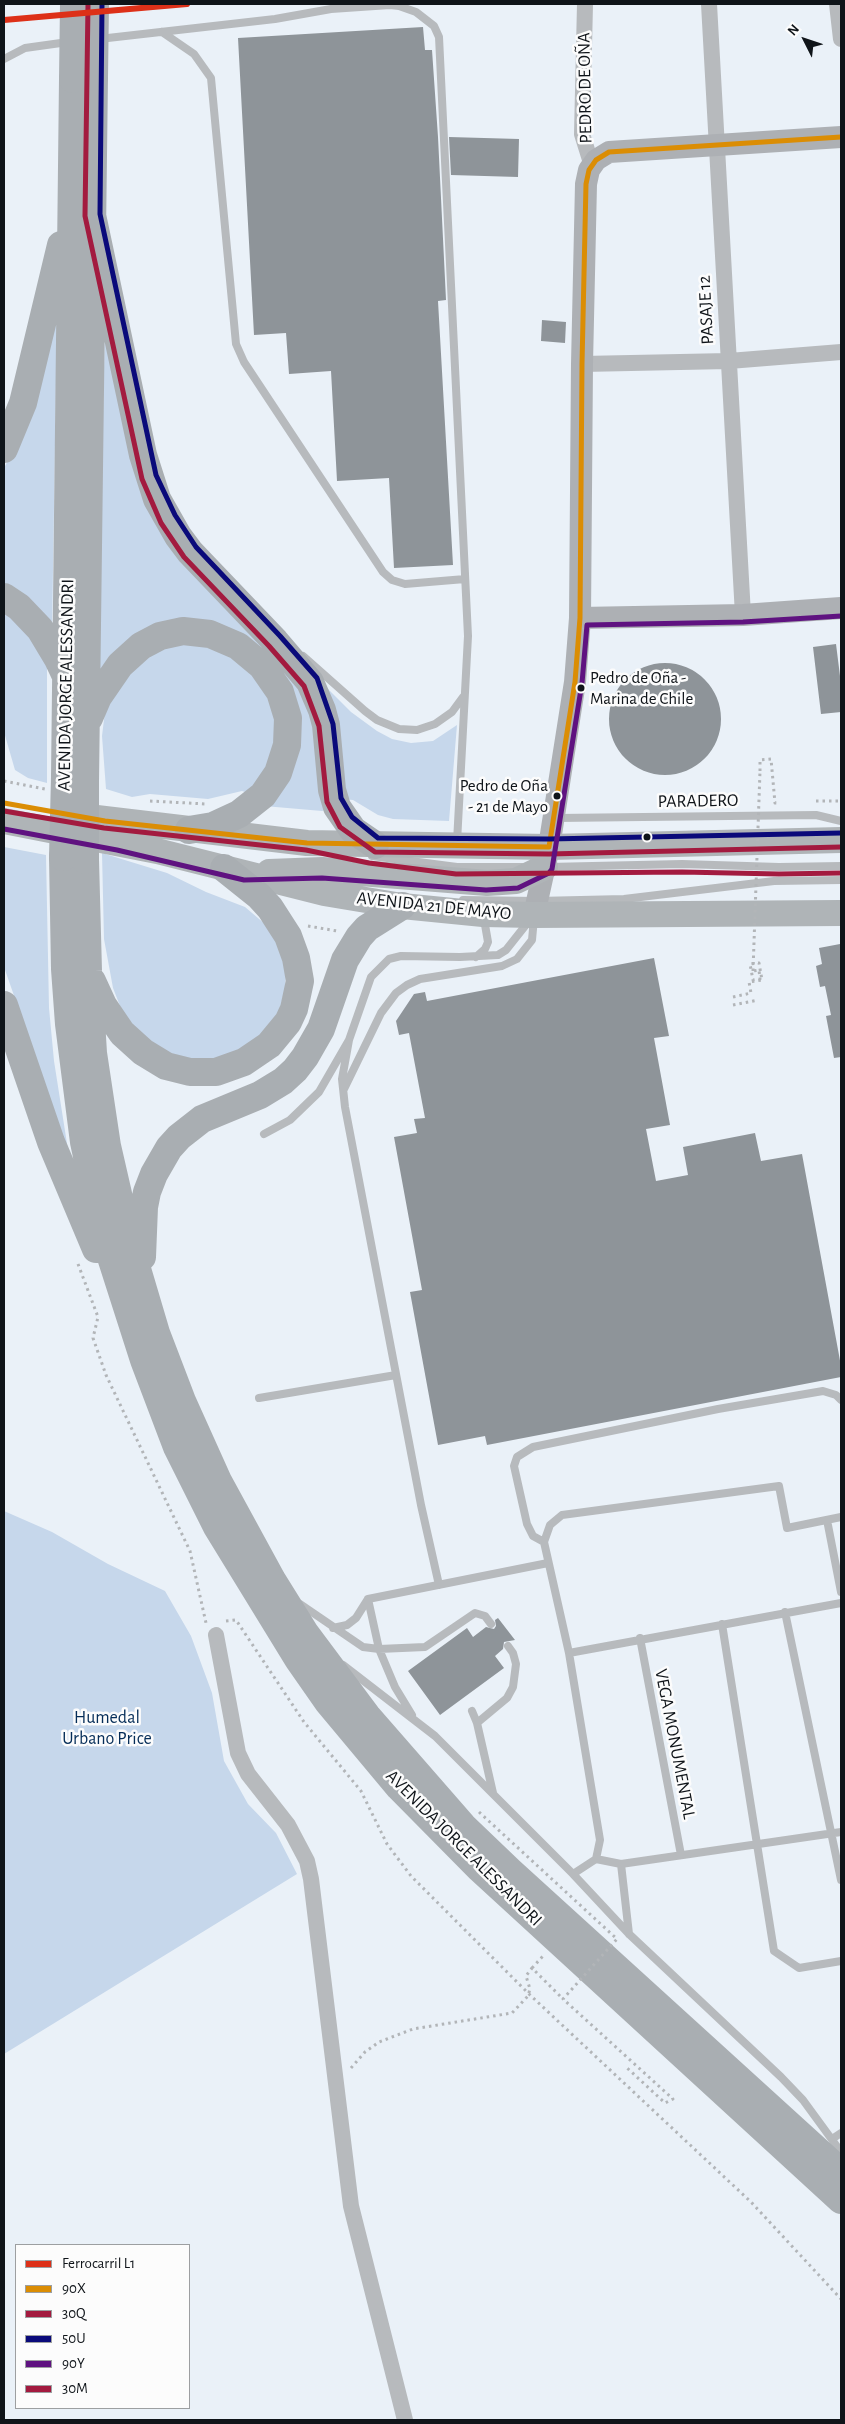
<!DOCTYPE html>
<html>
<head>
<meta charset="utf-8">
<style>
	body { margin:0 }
	#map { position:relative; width:845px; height:2424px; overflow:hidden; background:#eaf1f8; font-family:"Alegreya Sans",sans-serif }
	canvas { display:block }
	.frame { position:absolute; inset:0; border:5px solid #0f1419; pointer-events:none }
	.legend { position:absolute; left:15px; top:2244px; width:175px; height:165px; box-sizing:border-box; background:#fcfcfc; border:1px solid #9d9fa1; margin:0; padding:6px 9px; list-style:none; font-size:15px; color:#0f1419 }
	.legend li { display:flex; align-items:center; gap:10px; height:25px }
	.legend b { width:25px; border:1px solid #9d9fa1 }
	.north { position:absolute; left:780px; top:15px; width:50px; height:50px; -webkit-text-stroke:4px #fcfcfc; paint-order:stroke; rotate:311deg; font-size:14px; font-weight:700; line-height:20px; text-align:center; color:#0f1419 }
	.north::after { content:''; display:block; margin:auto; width:18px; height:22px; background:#0f1419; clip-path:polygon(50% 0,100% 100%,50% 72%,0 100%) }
</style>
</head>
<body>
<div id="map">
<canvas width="845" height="2424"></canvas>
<div class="frame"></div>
<ul class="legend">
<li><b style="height:6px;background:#dd3018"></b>Ferrocarril L1</li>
<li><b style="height:6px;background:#db8d04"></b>90X</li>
<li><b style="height:6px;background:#a31a3f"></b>30Q</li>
<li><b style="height:6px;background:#0a0a7a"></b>50U</li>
<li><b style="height:6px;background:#5f1280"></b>90Y</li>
<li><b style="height:6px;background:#a31a3f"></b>30M</li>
</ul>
<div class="north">N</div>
</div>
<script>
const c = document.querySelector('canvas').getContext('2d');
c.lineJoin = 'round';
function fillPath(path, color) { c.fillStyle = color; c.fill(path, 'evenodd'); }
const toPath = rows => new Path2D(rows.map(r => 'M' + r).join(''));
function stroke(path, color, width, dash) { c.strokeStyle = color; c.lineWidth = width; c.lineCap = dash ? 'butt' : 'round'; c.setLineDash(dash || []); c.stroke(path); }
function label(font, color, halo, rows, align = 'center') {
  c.font = font + ' "Alegreya Sans",sans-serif'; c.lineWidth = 5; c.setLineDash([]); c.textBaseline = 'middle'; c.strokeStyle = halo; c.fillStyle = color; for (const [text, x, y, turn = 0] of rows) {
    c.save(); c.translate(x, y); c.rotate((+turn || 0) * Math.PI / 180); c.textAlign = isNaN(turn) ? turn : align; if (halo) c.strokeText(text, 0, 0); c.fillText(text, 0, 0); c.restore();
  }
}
fillPath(toPath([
	[57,319,52,632,4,586,4,468,15,447],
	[105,322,135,466,310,698,329,809,322,811,264,806,297,724,211,623,97,684],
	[4,605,10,608,47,662,47,783,28,778,15,770,4,732],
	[192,641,235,654,270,695,279,744,251,794,242,791,208,799,150,794,132,797,106,789,102,736,107,695,145,654],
	[321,682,351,712,377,731,392,739,411,743,433,741,457,725,449,821,393,819,378,815,353,800,343,799],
	[4,847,46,855,49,1008,54,1061,68,1150,4,967],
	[102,853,167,873,206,892,245,907,265,924,280,945,286,974,285,988,279,1013,265,1034,221,1061,182,1060,142,1037,122,1011,113,988,104,939],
	[4,1511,52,1532,108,1564,165,1591,191,1636,212,1693,224,1761,248,1804,276,1833,297,1874,4,2054]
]), '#c6d7eb');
fillPath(toPath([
	[423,27,425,50,432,50,438,137,446,300,438,301,453,565,394,568,389,478,337,481,331,371,289,374,286,333,254,335,238,38],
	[449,137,519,139,518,177,451,175],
	[542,320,566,322,565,343,541,341],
	[836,644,841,684,841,712,821,714,813,647],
	'609 719a56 56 0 1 1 112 0a56 56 0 1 1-112 0Z',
	[840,944,841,1057,834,1058,826,1016,831,1015,825,986,820,987,816,966,822,964,819,948],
	[654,958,669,1036,654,1038,670,1125,646,1129,656,1181,688,1175,683,1147,755,1133,761,1161,802,1154,841,1366,841,1377,487,1445,485,1436,438,1445,410,1292,422,1290,394,1137,417,1133,414,1119,425,1118,409,1033,399,1035,396,1021,414,994,425,992,427,1001],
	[498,1618,515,1640,504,1642,503,1649,495,1656,504,1668,440,1715,408,1671,467,1628,473,1637,486,1627,494,1629,496,1626,495,1620]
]), '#8e9499');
stroke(toPath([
	[760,771,760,760,771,759,775,803,777,803],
	[4,781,45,789],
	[150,801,206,804],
	[816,801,841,801],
	[308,926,337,931],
	[733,997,751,993,749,982,762,980,759,963,750,964,753,980,760,979,759,970,753,971],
	[733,1005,758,1000],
	[78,1264,98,1317,93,1338,106,1375,190,1551,206,1623],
	[226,1621,236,1620,304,1722,361,1791,387,1844,411,1876,529,1994,751,2202,841,2299],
	[532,1968,543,1956],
	[351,2068,365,2052,379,2042,413,2029,512,2013,528,1996,530,1989,526,1976,532,1968,563,1999]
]), '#b2b5b8', 3, [2.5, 4]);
stroke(toPath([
	[162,32,194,54,211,78,236,344,244,362,383,572,392,580,405,584,465,579],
	[99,39,275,19,331,9,390,5,399,6,416,12,434,26,439,37,468,636,457,842],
	[4,59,25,48,68,42],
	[303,656,365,711,377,720,399,729,417,730,435,724,452,712,463,697],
	[557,818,816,815,841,821],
	[372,856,457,867,522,867],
	[548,867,682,864,779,867,841,866],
	[463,900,537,901,624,899,774,881,841,880],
	[476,957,485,949,488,942,484,919],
	[349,1040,342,1079,345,1107,421,1505,439,1585],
	[344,1089,381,1013,396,993,407,985,420,979,502,966,517,959,532,940,534,918],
	[264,1134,290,1120,319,1092,349,1040,371,977,389,959,401,956,460,957,498,955,506,950,529,921],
	[259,1398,396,1375],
	[827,1520,841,1592],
	[544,1542,533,1536,527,1524,514,1466,517,1457,533,1447,718,1409,823,1391,836,1395,841,1400],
	[368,1599,379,1649,395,1687,412,1715],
	[300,1604,363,1647,379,1649,425,1647,475,1613,485,1616,491,1624],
	[785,1612,841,1880],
	[722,1624,774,1951,799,1968,841,1961],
	[333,1628,347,1625,356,1618,368,1599,548,1563],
	[640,1638,681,1855],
	[569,1653,841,1603],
	[343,1665,435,1736,573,1874,629,1934,781,2077,803,2100,841,2152],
	[472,1711,477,1723,493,1793],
	[477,1723,507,1698,513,1687,516,1664,513,1653,508,1646],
	[596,1859,600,1840,569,1653,544,1542,550,1525,562,1515,779,1486,787,1528,841,1517],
	[621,1864,629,1934],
	[573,1874,596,1859,621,1864,841,1832],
	[832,2139,841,2133]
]), '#b7babd', 8);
stroke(toPath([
	[585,4,582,134,592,166],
	[709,4,743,615],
	[837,4,841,39],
	[582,364,729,361,841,352],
	[216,1635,238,1753,248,1774,288,1825,307,1861,311,1879,351,2206,405,2420]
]), '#b7babd', 16);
stroke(toPath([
	[580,618,743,615,841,608],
	[534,915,549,847,575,682,580,618,582,364,586,184,589,170,596,160,609,152,841,137]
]), '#adb0b4', 22);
stroke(toPath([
	[63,814,307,843,549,847,841,840],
	[4,821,157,851,324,893,402,906,483,914,534,915,841,913],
	[269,872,322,870,487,883,516,881,545,867]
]), '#afb4b7', 26);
stroke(toPath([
	[92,215,143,455,157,499,178,536,190,552,275,641,310,682,322,710,326,725,332,790,337,807,353,830,375,845],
	[4,449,23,403,61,245],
	[4,597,19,607,40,629,58,659,65,674],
	[89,718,98,697,120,665,141,646,160,636,183,631,210,634,238,646,262,666,280,692,288,718,287,745,278,773,263,795,239,814,213,826,189,830],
	[65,777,73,79],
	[85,781,94,77],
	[63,857,65,969,69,1024,84,1142,96,1198,110,1254,144,1360,177,1447,217,1527,298,1659,328,1702,399,1787,479,1868,841,2200],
	[85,860,88,971,93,1053,107,1146,129,1242,156,1333,182,1401,218,1481,272,1580,305,1633,367,1716,463,1826,510,1871,841,2172],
	[92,981,103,1005,122,1033,143,1052,166,1066,190,1072,216,1072,244,1062,269,1045,288,1022,294,1009,300,981,296,958,288,936,270,908,259,896,224,868],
	[4,1005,51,1142,96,1249],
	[142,1257,144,1207,147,1192,154,1174,169,1148,179,1137,202,1119,260,1095,283,1081,295,1070,305,1057,321,1029,345,960,359,937,367,928,402,906]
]), '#a9aeb2', 28);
stroke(toPath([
	[753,971,760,771],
	[479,1812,617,1939,563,1999,673,2099,665,2103,625,2066]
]), '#b2b5b8', 3, [2.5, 4]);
stroke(toPath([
	[94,77,95,4],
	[73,79,74,4],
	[63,857,65,777],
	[85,860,85,781]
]), '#a9aeb2', 28);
stroke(toPath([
	[4,803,105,821,307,843,549,847,575,682,580,618,582,364,586,184,589,170,596,160,609,152,841,137]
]), '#db8d04', 5);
stroke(toPath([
	[88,4,85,216,142,479,161,523,184,557,269,646,304,686,319,726,327,802,340,827,375,852,549,854,841,847]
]), '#a31a3f', 5);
stroke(toPath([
	[102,4,100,214,156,475,175,515,196,547,280,636,317,678,333,724,341,798,352,817,378,838,549,839,841,833]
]), '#0a0a7a', 5);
stroke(toPath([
	[4,829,117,850,244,880,322,878,486,890,518,888,549,873,552,869,582,683,587,625,743,622,841,616]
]), '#5f1280', 5);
stroke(toPath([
	[4,811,104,828,306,850,369,863,456,874,682,872,779,874,841,873]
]), '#a31a3f', 5);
stroke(toPath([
	[4,20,187,4]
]), '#dd3018', 6);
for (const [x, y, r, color] of [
	[581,688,4.5,"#0f1419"],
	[557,796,4.5,"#0f1419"],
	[647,837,4.5,"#0f1419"]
]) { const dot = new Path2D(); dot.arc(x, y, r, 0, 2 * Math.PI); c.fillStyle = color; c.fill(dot); stroke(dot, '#fcfcfc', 2); }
label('17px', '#0f1419', '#fcfcfc', [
	["Pedro de Oña -",590,678],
	["Marina de Chile",590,699],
	["Pedro de Oña",548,786,"right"],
	["- 21 de Mayo",548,807,"right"]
], 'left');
label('18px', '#0f1419', '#fcfcfc', [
	["PEDRO DE OÑA",585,88,-91],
	["PASAJE 12",706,310,-93],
	["AVENIDA JORGE ALESSANDRI",66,685,-89],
	["PARADERO",698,801,-1],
	["AVENIDA 21 DE MAYO",434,906,6],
	["VEGA MONUMENTAL",675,1744,79],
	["AVENIDA JORGE ALESSANDRI",464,1848,45]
]);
label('18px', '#052d58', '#fcfcfc', [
	["Humedal",107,1718],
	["Urbano Price",107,1739]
]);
</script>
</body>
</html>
